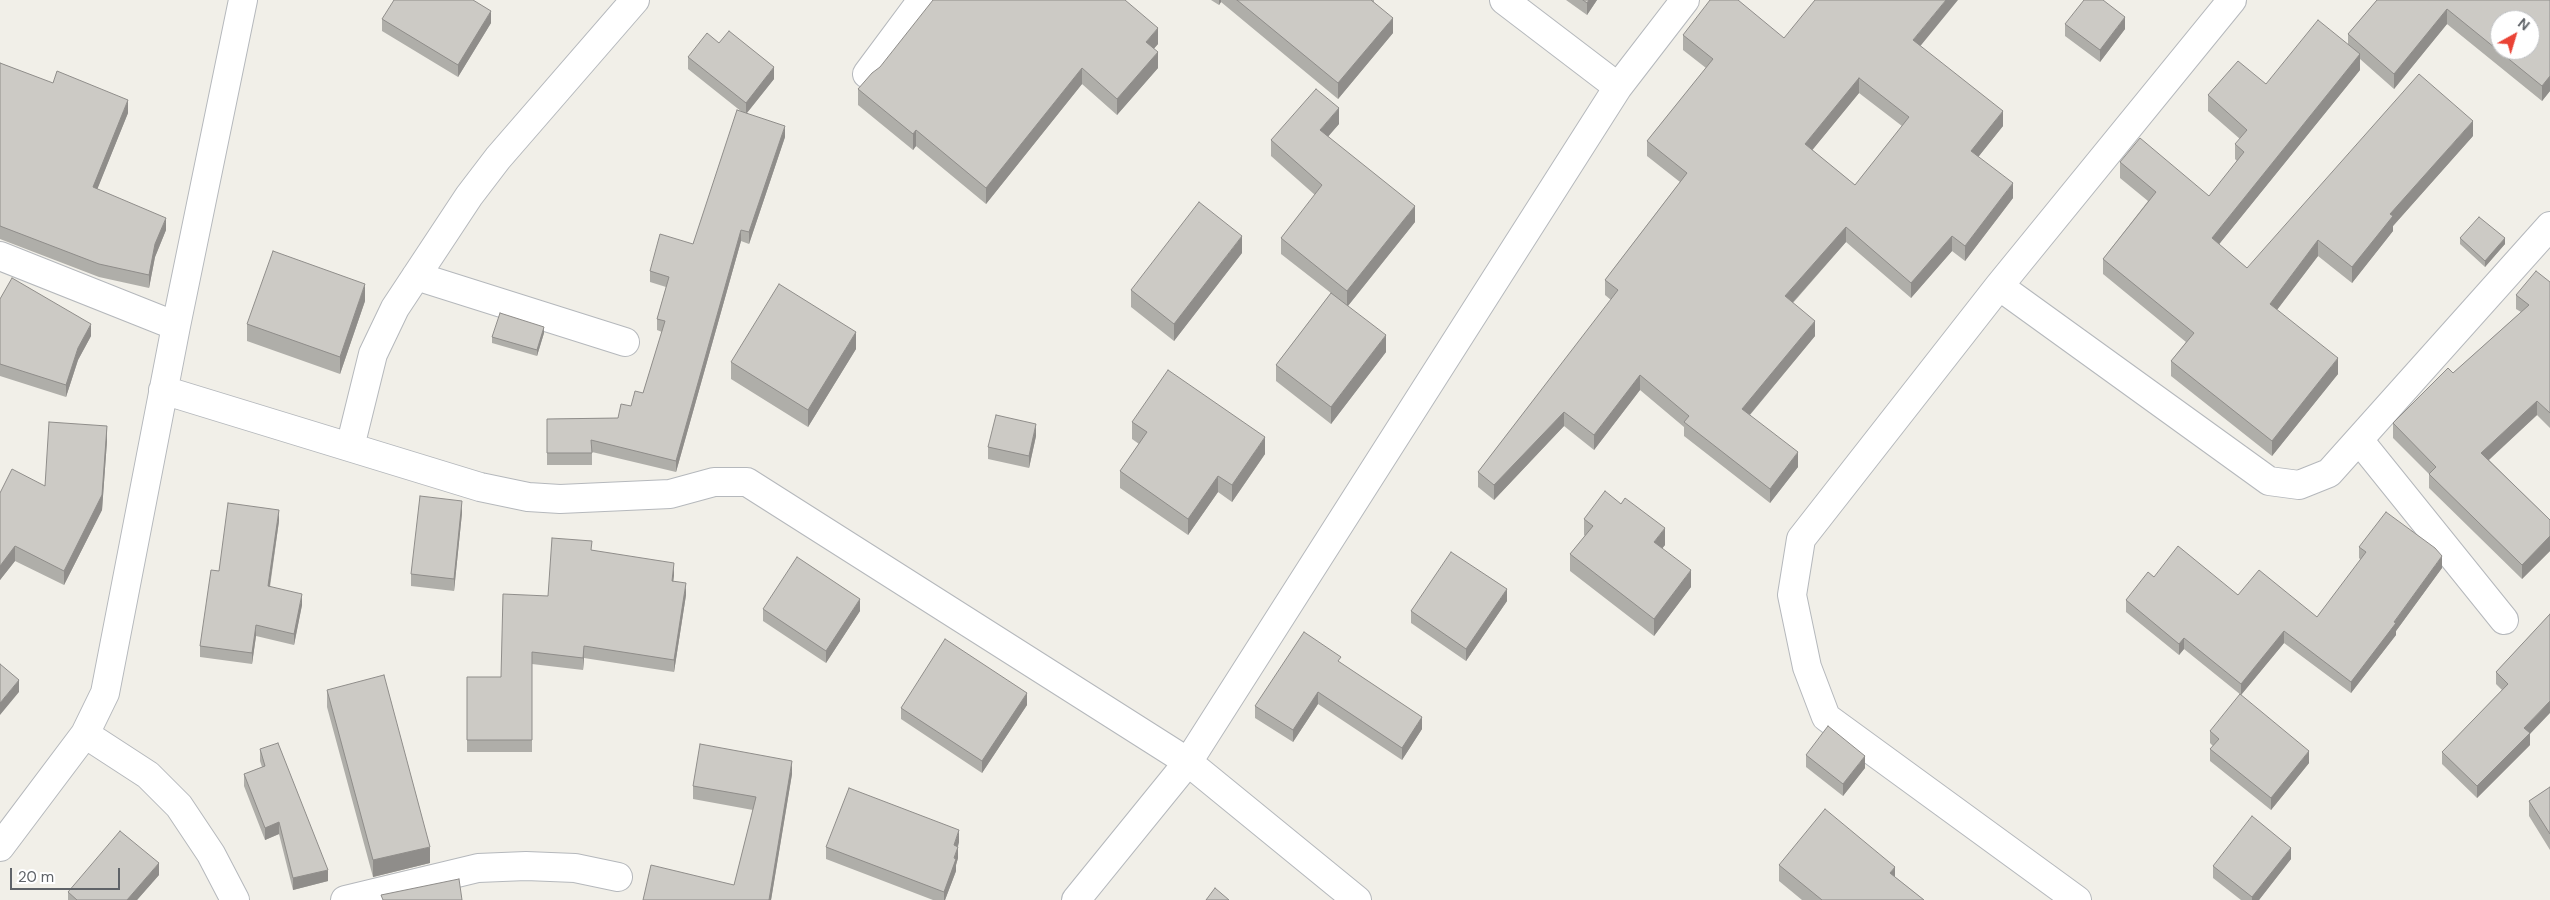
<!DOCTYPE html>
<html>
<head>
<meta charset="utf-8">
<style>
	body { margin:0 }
	#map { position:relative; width:2550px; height:900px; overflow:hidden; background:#f1efe8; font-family:"DM Sans",sans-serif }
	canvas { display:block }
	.north { position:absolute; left:2490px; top:10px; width:50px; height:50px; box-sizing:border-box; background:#fff; border:1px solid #bfc1c3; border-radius:50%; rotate:39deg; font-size:14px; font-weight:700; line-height:20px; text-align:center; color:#5f6368 }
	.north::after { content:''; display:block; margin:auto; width:18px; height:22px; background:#ea4335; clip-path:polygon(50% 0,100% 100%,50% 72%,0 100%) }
	.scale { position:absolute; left:10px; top:868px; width:110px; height:22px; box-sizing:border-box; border:2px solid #5f6368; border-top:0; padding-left:6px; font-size:15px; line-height:18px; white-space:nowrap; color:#5f6368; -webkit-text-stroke:4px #fff; paint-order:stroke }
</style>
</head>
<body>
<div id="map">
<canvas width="2550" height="900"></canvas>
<div class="north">N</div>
<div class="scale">20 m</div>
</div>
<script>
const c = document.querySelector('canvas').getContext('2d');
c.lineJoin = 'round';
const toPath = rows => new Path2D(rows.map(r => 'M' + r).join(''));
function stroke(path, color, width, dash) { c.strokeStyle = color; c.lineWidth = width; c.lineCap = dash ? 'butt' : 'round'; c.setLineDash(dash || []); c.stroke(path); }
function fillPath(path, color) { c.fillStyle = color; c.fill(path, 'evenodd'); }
const minor = toPath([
	[1504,0,1618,87],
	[867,74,922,0],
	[0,256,176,326],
	[416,276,625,342],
	[1999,286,2269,481,2299,485,2329,473,2550,226],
	[163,390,480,487,528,497,560,499,670,494,714,482,747,482,1188,762,1357,900],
	[2359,440,2504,620],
	[350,447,373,354,395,308,469,196,498,158,635,0],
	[85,734,148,775,179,806,211,854,235,900],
	[0,847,85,734,105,693,176,326,243,0],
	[345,900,478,868,526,866,575,868,618,877],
	[1076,900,1188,762,1618,87,1685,0],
	[2077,900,1826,717,1807,667,1792,595,1801,539,1999,286,2232,0]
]);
stroke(minor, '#b5b8bc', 30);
stroke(minor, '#fff', 28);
fillPath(toPath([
	[1211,0,1374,0,1374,3,1393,33,1338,99,1221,2,1219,5],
	[1566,0,1597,0,1587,15],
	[2377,0,2550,0,2550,91,2542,101,2447,24,2394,89,2360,59,2360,70,2219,244,2247,268,2473,136,2393,226,2393,231,2352,283,2318,256,2277,310,2338,374,2272,456,2171,376,2171,361,2186,342,2103,274,2103,259,2148,201,2120,178,2120,162,2209,196,2237,161,2235,159,2235,144,2240,139,2208,111,2208,95,2266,84,2348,44,2348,34],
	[382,19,491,23,458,77,382,31],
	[2065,24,2125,29,2100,62,2065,36],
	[1683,35,1784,38,1920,46,2003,126,1978,157,2013,198,1965,261,1952,251,1911,298,1846,242,1793,303,1815,336,1750,415,1798,467,1770,503,1684,436,1684,427,1640,390,1594,450,1564,426,1494,500,1478,487,1478,472,1611,300,1605,295,1605,280,1680,182,1647,156,1647,141,1706,68,1683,50],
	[1859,93,1902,126,1855,185,1812,150],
	[719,43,774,79,747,113,785,137,749,244,741,241,676,472,592,452,592,465,547,465,547,419,618,418,631,406,643,393,662,332,657,330,657,319,666,287,650,282,650,271,693,244,742,112,688,69,688,57],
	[1158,44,1154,48,1158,68,1117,115,1082,84,986,204,916,146,913,150,858,105,858,89],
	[0,63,128,113,97,189,166,230,155,257,149,288,99,277,0,239],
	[1339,124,1328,136,1415,222,1348,306,1386,352,1331,424,1276,381,1276,365,1331,293,1281,254,1281,238,1315,195,1271,156,1271,140],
	[2460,238,2505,244,2485,267,2460,244],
	[1242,253,1174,341,1131,307,1131,290],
	[2550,282,2550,428,2537,415,2489,460,2550,520,2550,551,2522,579,2429,488,2429,474,2393,438,2393,423,2453,373,2521,312,2516,309,2516,295],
	[0,299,91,336,78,360,66,397,0,376],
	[365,301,340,374,247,341,247,324],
	[544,333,537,356,492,343,492,337],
	[856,349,808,427,731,379,731,362],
	[1132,422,1265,454,1232,502,1218,492,1188,535,1120,488,1120,471,1139,444,1132,439],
	[1036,436,1029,468,988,459,988,447],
	[107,441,102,510,64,585,15,561,0,580,0,493,45,486],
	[462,513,454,591,411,586,411,574],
	[1584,519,1665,545,1662,548,1691,587,1654,636,1570,571,1570,554,1585,536,1584,535],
	[279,521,270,587,302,605,294,645,256,636,252,664,200,657,200,646,219,571],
	[2359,547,2442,568,2396,631,2396,635,2351,693,2284,643,2241,695,2184,649,2179,655,2126,612,2126,600,2154,577,2238,595,2317,617,2361,560,2359,558],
	[592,550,674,575,673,581,686,595,674,672,584,658,583,670,532,664,532,752,467,752,467,677,501,677,548,596],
	[1507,601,1466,661,1411,623,1411,611],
	[763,609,860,611,826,663,763,621],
	[2550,614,2530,734,2530,745,2477,798,2442,764,2442,752,2502,690,2496,684,2496,672],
	[1341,664,1422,729,1402,760,1318,704,1293,742,1255,718,1255,706],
	[327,690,430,863,373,877,327,707],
	[1027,705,982,773,901,719,901,708],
	[2210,731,2309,763,2271,810,2210,761,2210,749,2213,746,2210,743],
	[260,749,328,881,293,890,279,834,265,840,244,786,244,774,262,767,260,761],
	[1806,755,1865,768,1843,796,1806,767],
	[792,774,771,900,643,900,734,885,753,810,693,799,693,786],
	[2550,787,2550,850,2529,816,2529,801],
	[959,842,958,847,958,858,956,865,956,871,945,900,933,900,826,859,826,847],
	[2291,859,2259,900,2241,900,2213,878,2213,866],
	[1779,865,1895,877,1924,900,1802,900,1779,881],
	[159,875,137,900,68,900,68,892]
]), '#afaea9');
fillPath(toPath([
	[1219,0,1221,0,1221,2,1219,5],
	[1589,0,1597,0,1587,15,1587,3],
	[1946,0,1958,0,1913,55,1913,40],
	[2447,9,2447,24,2394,89,2394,74],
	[491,11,491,23,458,77,458,65],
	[2125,17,2125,29,2100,62,2100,50],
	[1393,18,1393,33,1338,99,1338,83],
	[1158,28,1158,44,1146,58,1146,42],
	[1158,52,1158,68,1117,115,1117,99],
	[2360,54,2360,70,2212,253,2212,238],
	[774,67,774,79,746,114,746,103],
	[1082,68,1082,84,986,204,986,188],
	[2550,76,2550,91,2542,101,2542,86],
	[1859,78,1859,93,1805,159,1805,144],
	[128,100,128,113,93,200,93,187],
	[1339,108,1339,124,1320,146,1320,130],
	[2003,111,2003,126,1971,166,1971,151],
	[2473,121,2473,136,2393,226,2393,231,2352,283,2352,267,2390,214],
	[785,126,785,137,749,244,749,232],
	[916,130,916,146,913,150,913,134],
	[2013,183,2013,198,1965,261,1965,246],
	[1415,206,1415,222,1347,307,1347,291],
	[166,218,166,230,155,257,149,288,149,275,155,244],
	[1846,227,1846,242,1785,311,1785,296],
	[741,230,741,241,676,472,676,461],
	[1242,236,1242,253,1174,341,1174,324],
	[1952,236,1952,251,1911,298,1911,283],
	[2505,238,2505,244,2485,267,2485,261],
	[2318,240,2318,256,2270,319,2270,304],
	[365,284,365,301,340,374,340,357],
	[1815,321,1815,336,1742,424,1742,409],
	[91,324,91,336,78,360,66,397,66,385,78,348],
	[544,327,544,333,537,356,537,350],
	[856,332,856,349,808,427,808,410],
	[1386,335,1386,352,1331,424,1331,407],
	[2338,358,2338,374,2272,456,2272,441],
	[1640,375,1640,390,1594,450,1594,435],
	[2537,401,2537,415,2481,467,2481,453],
	[1564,412,1564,426,1494,500,1494,485],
	[1036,424,1036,436,1029,468,1029,456],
	[107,426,107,441,102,510,64,585,64,571],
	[1265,437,1265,454,1232,502,1232,485],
	[1798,452,1798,467,1770,503,1770,489],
	[1218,476,1218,492,1188,535,1188,519],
	[462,501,462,513,454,591,454,579],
	[279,510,279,521,268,597,268,586],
	[1665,528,1665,545,1654,559,1654,542],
	[2550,536,2550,551,2522,579,2522,565],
	[15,546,15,561,0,580,0,566],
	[2442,556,2442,568,2396,631,2396,635,2351,693,2351,682],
	[674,563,674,575,672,593,672,581],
	[1691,570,1691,587,1654,636,1654,619],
	[686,583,686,595,674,672,674,660],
	[1507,589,1507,601,1466,661,1466,649],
	[302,594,302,605,294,645,294,634],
	[860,599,860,611,826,663,826,651],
	[256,625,256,636,252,664,252,653],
	[2284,631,2284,643,2241,695,2241,684],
	[2184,638,2184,649,2179,655,2179,644],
	[584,646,584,658,583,670,583,658],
	[19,680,19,692,0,715,0,703],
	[1318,692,1318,704,1293,742,1293,730],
	[1027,693,1027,705,982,773,982,761],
	[2550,701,2550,713,2530,734,2530,745,2477,798,2477,786,2524,728],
	[1422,717,1422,729,1402,760,1402,748],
	[2309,751,2309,763,2271,810,2271,798],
	[1865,756,1865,768,1843,796,1843,784],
	[792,761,792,774,771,900,769,900],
	[279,822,279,834,265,840,265,828],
	[959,830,959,842,954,857,954,845],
	[430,847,430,863,373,877,373,860],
	[958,847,958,858,956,865,956,871,945,900,944,900,944,892],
	[2291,848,2291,859,2259,900,2252,900,2252,897],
	[159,863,159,875,137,900,127,900],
	[1895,867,1895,884,1890,873],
	[328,870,328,881,293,890,293,878]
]), '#8f8d8a');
const building = toPath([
	[394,0,473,0,491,11,458,65,382,19,394,0],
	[933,0,1125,0,1158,28,1146,42,1158,52,1117,99,1082,68,986,188,916,130,913,134,858,89,872,73,880,67,933,0],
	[1237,0,1371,0,1393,18,1338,83,1237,0],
	[1583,0,1589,0,1587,3,1583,0],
	[1710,0,1738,0,1784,38,1815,0,1946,0,1913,40,2003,111,1971,151,2013,183,1965,246,1952,236,1911,283,1846,227,1785,296,1815,321,1742,409,1798,452,1770,489,1684,422,1689,416,1640,375,1594,435,1564,412,1494,485,1478,472,1618,290,1605,280,1687,173,1647,141,1713,59,1683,35,1710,0],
	[1859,78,1909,117,1855,185,1805,144,1859,78],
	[2084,0,2103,0,2125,17,2100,50,2065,24,2084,0],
	[2377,0,2550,0,2550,76,2542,86,2447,9,2394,74,2348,34,2377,0],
	[2500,20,2530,20,2530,50,2500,50,2500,20],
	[2318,20,2360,54,2212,238,2247,268,2419,74,2473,121,2390,214,2393,216,2352,267,2318,240,2270,304,2338,358,2272,441,2171,361,2194,333,2103,259,2156,192,2120,162,2140,138,2209,196,2244,152,2235,144,2247,130,2208,95,2238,61,2266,84,2318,20],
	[729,31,774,67,746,103,688,57,707,33,719,43,729,31],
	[0,63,53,83,57,71,128,100,93,187,166,218,155,244,149,275,99,264,0,226,0,63],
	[1316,89,1339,108,1320,130,1415,206,1347,291,1281,238,1322,185,1271,140,1316,89],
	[737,110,785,126,749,232,741,230,676,461,591,440,592,453,547,453,547,419,618,418,621,404,631,406,635,391,643,393,665,321,657,319,669,277,650,271,660,234,693,244,737,110],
	[1199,202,1242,236,1174,324,1131,290,1199,202],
	[2479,217,2505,238,2485,261,2460,238,2479,217],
	[273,251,365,284,340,357,247,324,273,251],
	[2536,271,2550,282,2550,413,2537,401,2481,453,2550,520,2550,536,2522,565,2429,474,2436,467,2393,423,2448,368,2453,373,2529,305,2516,295,2536,271],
	[12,278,91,324,78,348,66,385,0,364,0,299,12,278],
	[779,284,856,332,808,410,731,362,779,284],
	[1331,293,1386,335,1331,407,1276,365,1331,293],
	[500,313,544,327,537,350,492,337,500,313],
	[1168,370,1265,437,1232,485,1218,476,1188,519,1120,471,1147,432,1132,422,1168,370],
	[996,415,1036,424,1029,456,988,447,996,415],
	[49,422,107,426,102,495,64,571,15,546,0,566,0,493,12,469,45,486,49,422],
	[1605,491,1621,504,1625,498,1665,528,1654,542,1691,570,1654,619,1570,554,1593,526,1584,519,1605,491],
	[420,496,462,501,454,579,411,574,420,496],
	[228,503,279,510,268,586,302,594,294,634,256,625,252,653,200,646,211,570,219,571,228,503],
	[2386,512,2435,548,2442,556,2394,622,2396,623,2351,682,2284,631,2241,684,2184,638,2179,644,2126,600,2148,572,2154,577,2178,546,2238,595,2259,570,2317,617,2366,552,2359,547,2386,512],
	[552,538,592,541,591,550,674,563,672,581,686,583,674,660,584,646,583,658,532,652,532,740,467,740,467,677,501,677,503,594,548,596,552,538],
	[1451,552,1507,589,1466,649,1411,611,1451,552],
	[797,557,860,599,826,651,763,609,797,557],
	[2550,614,2550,701,2524,728,2530,733,2477,786,2442,752,2508,684,2496,672,2550,614],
	[1304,632,1341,657,1338,661,1422,717,1402,748,1318,692,1293,730,1255,706,1304,632],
	[945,639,1027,693,982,761,901,708,945,639],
	[0,664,19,680,0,703,0,664],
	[384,675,430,847,373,860,327,690,384,675],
	[2240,694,2309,751,2271,798,2210,749,2219,739,2210,731,2240,694],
	[1828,726,1865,756,1843,784,1806,755,1828,726],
	[278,743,328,870,293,878,279,822,265,828,244,774,265,766,260,749,278,743],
	[700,744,792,761,769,900,643,900,651,865,734,885,756,797,693,786,700,744],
	[2550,787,2550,834,2529,801,2550,787],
	[849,788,959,830,954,845,958,847,954,858,956,859,944,892,826,847,849,788],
	[1825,809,1895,867,1890,873,1924,900,1822,900,1779,865,1825,809],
	[2252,816,2291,848,2252,897,2213,866,2252,816],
	[120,831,159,863,127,900,77,900,68,892,120,831],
	[459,879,462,900,383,900,381,895,459,879],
	[1215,888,1229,900,1206,900,1215,888]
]);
fillPath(building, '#cccac5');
stroke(building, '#8f8d8a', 1);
</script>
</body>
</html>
